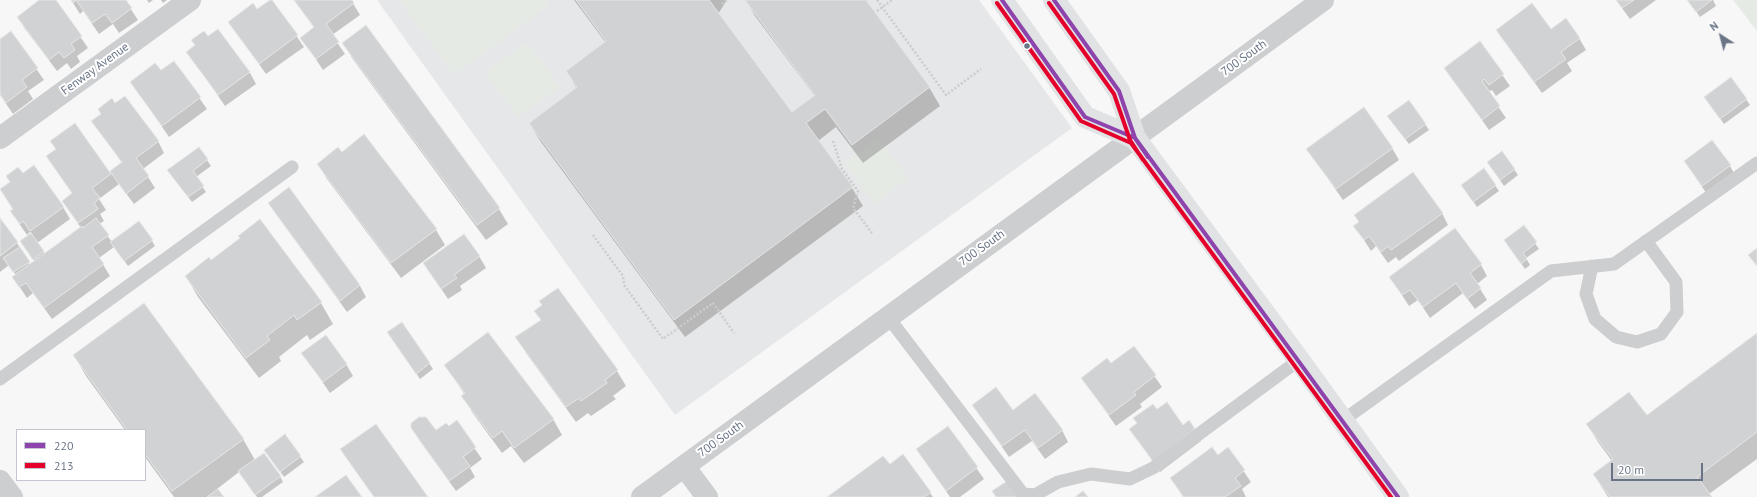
<!DOCTYPE html>
<html>
<head>
<meta charset="utf-8">
<style>
	body { margin:0 }
	#map { position:relative; width:1757px; height:497px; overflow:hidden; background:#f7f7f7; font-family:"PT Sans",sans-serif }
	canvas { display:block }
	.legend { position:absolute; left:16px; top:429px; width:130px; height:52px; box-sizing:border-box; background:#fff; border:1px solid #c3c7cf; margin:0; padding:5px 7px; list-style:none; font-size:12px; color:#697486 }
	.legend li { display:flex; align-items:center; gap:8px; height:20px }
	.legend b { width:20px; border:1px solid #c3c7cf }
	.north { position:absolute; left:1701px; top:16px; width:40px; height:40px; -webkit-text-stroke:3px #fff; paint-order:stroke; rotate:324deg; font-size:11px; font-weight:700; line-height:16px; text-align:center; color:#697486 }
	.north::after { content:''; display:block; margin:auto; width:14px; height:18px; background:#697486; clip-path:polygon(50% 0,100% 100%,50% 72%,0 100%) }
	.scale { position:absolute; left:1611px; top:463px; width:92px; height:18px; box-sizing:border-box; border:2px solid #697486; border-top:0; padding-left:5px; font-size:12px; line-height:14px; white-space:nowrap; color:#697486; -webkit-text-stroke:3px #fff; paint-order:stroke }
</style>
</head>
<body>
<div id="map">
<canvas width="1757" height="497"></canvas>
<ul class="legend">
<li><b style="height:5px;background:#8e44ad"></b>220</li>
<li><b style="height:5px;background:#e4002b"></b>213</li>
</ul>
<div class="north">N</div>
<div class="scale">20 m</div>
</div>
<script>
const c = document.querySelector('canvas').getContext('2d');
c.lineJoin = 'round';
function fillPath(path, color) { c.fillStyle = color; c.fill(path, 'evenodd'); }
const toPath = rows => new Path2D(rows.map(r => 'M' + r).join(''));
function stroke(path, color, width, dash) { c.strokeStyle = color; c.lineWidth = width; c.lineCap = dash ? 'butt' : 'round'; c.setLineDash(dash || []); c.stroke(path); }
function label(font, color, halo, rows, align = 'center') {
  c.font = font + ' "PT Sans",sans-serif'; c.lineWidth = 4; c.setLineDash([]); c.textBaseline = 'middle'; c.strokeStyle = halo; c.fillStyle = color; for (const [text, x, y, turn = 0] of rows) {
    c.save(); c.translate(x, y); c.rotate((+turn || 0) * Math.PI / 180); c.textAlign = isNaN(turn) ? turn : align; if (halo) c.strokeText(text, 0, 0); c.fillText(text, 0, 0); c.restore();
  }
}
fillPath(toPath([
	[377,0,979,0,1072,128,675,415]
]), '#e6e7e8');
fillPath(toPath([
	[399,0,546,0,549,5,454,75],
	[1733,0,1757,0,1757,31],
	[527,42,560,87,518,117,485,72],
	[878,137,908,178,874,204,847,167,846,162]
]), '#e6eae5');
fillPath(toPath([
	[40,0,55,0,88,48,77,56,80,62,71,69,67,63,57,71,25,29,18,17],
	[71,0,125,0,138,20,119,33,113,24,99,34,83,11,80,14],
	[147,0,153,0,149,3],
	[161,0,167,0,163,3],
	[271,0,304,47,266,74,229,22,257,11],
	[294,0,351,0,360,15,332,35,345,54,323,70,302,38,315,29],
	[574,0,727,0,718,14,792,113,815,96,755,16,746,0,865,0,929,87,940,106,863,163,836,127,818,141,852,188,863,206,685,337,541,142,530,124,577,89,567,71,606,43],
	[1616,0,1656,0,1630,19],
	[1688,0,1713,0,1716,6,1700,17],
	[366,27,499,209,508,224,486,240,352,58,344,43],
	[218,30,250,73,256,84,225,106,188,52],
	[1497,30,1550,31,1579,38,1586,50,1567,63,1572,71,1542,93],
	[11,33,44,80,28,91,33,99,13,114,0,95,0,41],
	[1480,43,1510,86,1496,96,1492,90,1488,92,1506,118,1489,130,1445,68],
	[174,62,207,109,169,137,131,82,160,72],
	[1731,78,1750,105,1724,124,1709,103],
	[115,105,158,141,164,153,143,169,155,188,134,204,119,184,99,199,106,210,100,214,104,221,99,224,112,242,152,241,155,246,128,266,114,247,99,258,110,276,52,319,33,293,27,298,13,277,16,275,9,265,0,272,0,219,17,243,30,265,35,262,25,248,32,234,30,232,27,235,18,222,12,211,13,210,1,190,23,174,63,207,70,219,37,243,45,254,81,228,63,201,73,194,47,156,56,150,51,141,109,173,122,163,93,122],
	[1392,122,1425,124,1429,130,1409,144],
	[199,148,211,166,196,177,206,192,192,202,172,176],
	[1392,148,1399,160,1343,200,1307,149],
	[1502,152,1518,175,1504,186,1488,163],
	[342,153,436,230,445,245,401,278,327,179,318,164],
	[1685,162,1730,166,1736,177,1709,197],
	[1495,185,1499,191,1477,207,1466,191],
	[289,189,360,286,366,297,347,312,276,214,269,203],
	[1442,213,1448,225,1399,261,1396,257,1388,263,1376,246,1371,251,1355,226],
	[1524,227,1539,249,1526,258,1530,265,1525,269,1509,246],
	[241,239,321,303,333,324,310,340,307,335,279,357,281,361,259,378,198,297,186,276,211,261],
	[479,256,486,268,460,286,462,290,448,299,424,263],
	[1481,265,1487,276,1477,284,1487,300,1475,309,1463,293,1430,318,1418,300,1409,306,1390,277],
	[557,289,617,371,626,386,613,396,616,399,591,416,588,413,576,422,526,353,517,337,541,320,536,311,543,306],
	[144,304,243,439,255,460,280,476,283,482,262,497,257,497,239,472,217,489,222,497,174,497,145,457,145,430,125,430,86,376,74,355],
	[402,323,433,369,420,379,392,338],
	[1757,334,1757,459,1709,494,1711,497,1608,497,1594,475,1612,461,1598,442,1587,424,1647,417],
	[1134,347,1162,387,1140,404,1142,407,1116,426,1082,378,1111,364],
	[303,354,346,364,353,376,330,393],
	[445,365,553,419,562,435,524,463,511,446,502,453,472,412,463,396,465,395],
	[973,405,1013,411,1062,430,1068,442,1045,459,1032,441,1009,457],
	[1157,410,1183,426,1194,430,1201,441,1160,472,1130,429],
	[456,422,482,459,470,468,475,477,456,491,419,440,412,428,436,432,448,427],
	[948,428,984,479,960,497,950,497,918,450],
	[285,436,304,462,284,477,269,456],
	[1228,449,1251,482,1242,489,1246,497,1183,497,1171,478,1218,456],
	[341,450,427,497,374,497],
	[903,455,933,497,829,497,889,466]
]), '#0003');
const building = toPath([
	[39,0,56,0,82,36,71,44,75,50,64,58,59,52,49,60,17,17,39,0],
	[71,0,126,0,132,8,112,23,105,14,92,23,76,0,73,3,71,0],
	[270,0,272,0,298,35,259,64,228,22,253,3,257,9,270,0],
	[294,0,352,0,354,3,326,24,339,42,316,59,300,38,314,27,294,0],
	[576,0,709,0,792,112,815,95,745,0,866,0,930,87,852,145,825,109,806,123,853,187,674,320,529,123,577,87,566,71,606,41,576,0],
	[1616,0,1634,0,1622,8,1616,0],
	[1687,0,1712,0,1696,12,1687,0],
	[1532,3,1551,29,1566,18,1580,38,1561,52,1566,59,1534,82,1496,30,1532,3],
	[366,25,500,208,477,225,342,43,366,25],
	[218,29,250,72,218,95,186,52,195,45,191,40,204,31,208,36,218,29],
	[11,31,38,68,22,80,27,87,6,103,0,94,0,39,11,31],
	[1480,41,1504,74,1489,85,1484,79,1482,81,1500,106,1482,120,1444,68,1480,41],
	[174,61,201,97,162,126,130,82,155,63,161,70,174,61],
	[1731,77,1747,99,1720,119,1704,97,1731,77],
	[125,96,159,141,136,158,149,176,126,194,110,171,122,162,91,121,101,114,98,109,112,98,115,103,125,96],
	[1409,100,1426,124,1405,139,1387,116,1409,100],
	[1364,107,1393,148,1336,189,1306,149,1364,107],
	[75,123,111,174,92,188,100,198,94,203,98,209,78,223,62,201,72,193,46,156,56,149,50,141,75,123],
	[364,134,437,229,391,263,317,164,338,147,342,152,364,134],
	[1712,140,1731,165,1702,186,1684,161,1712,140],
	[199,147,208,159,193,171,204,186,188,197,167,170,199,147],
	[1502,151,1515,169,1500,180,1487,162,1502,151],
	[34,165,64,207,30,231,23,221,20,224,10,211,13,209,0,189,10,182,6,176,18,167,23,173,34,165],
	[1484,168,1496,185,1473,202,1461,185,1484,168],
	[1413,172,1443,213,1391,250,1388,246,1381,252,1369,236,1364,240,1353,226,1359,222,1354,215,1413,172],
	[289,187,360,285,340,301,268,203,289,187],
	[0,218,18,242,0,256,0,218],
	[96,218,109,235,92,247,104,264,44,308,26,283,19,287,12,277,82,226,83,228,96,218],
	[260,219,322,302,297,320,294,315,267,336,270,340,246,358,185,276,209,257,211,260,240,238,238,236,260,219],
	[139,221,153,240,124,261,110,242,139,221],
	[1524,225,1537,242,1523,253,1527,259,1521,264,1504,240,1524,225],
	[1455,228,1482,264,1470,273,1481,288,1467,299,1456,283,1423,307,1410,290,1402,295,1389,277,1455,228],
	[31,233,44,251,33,260,20,241,31,233],
	[464,234,480,256,454,275,457,278,441,289,423,263,464,234],
	[20,247,30,262,13,272,3,258,20,247],
	[1757,248,1757,266,1748,255,1757,248],
	[558,288,618,370,605,380,607,383,581,401,579,398,566,407,515,337,541,320,534,311,542,305,539,301,558,288],
	[144,303,244,439,172,491,145,454,145,430,127,430,73,355,144,303],
	[402,322,430,363,416,374,387,332,402,322],
	[488,332,554,419,514,448,502,431,493,438,461,396,465,393,444,365,488,332],
	[1757,333,1757,432,1697,477,1712,497,1610,497,1593,474,1613,459,1586,424,1629,392,1647,415,1757,333],
	[326,335,347,364,323,382,301,353,326,335],
	[1134,346,1156,375,1134,392,1136,395,1109,415,1081,378,1107,358,1111,363,1134,346],
	[996,387,1013,410,1035,393,1063,430,1038,448,1025,430,1002,446,972,405,996,387],
	[1167,402,1183,425,1189,420,1195,429,1153,461,1129,429,1137,423,1133,418,1153,404,1157,409,1167,402],
	[419,417,426,417,436,430,446,423,449,426,457,420,476,447,463,457,470,466,449,481,411,428,411,423,419,417],
	[376,424,428,497,374,497,340,449,376,424],
	[948,426,978,467,946,491,916,449,948,426],
	[285,434,301,456,280,472,264,450,285,434],
	[1212,447,1218,455,1228,447,1245,470,1235,478,1241,486,1225,497,1184,497,1170,478,1212,447],
	[264,453,281,476,255,495,238,471,264,453],
	[903,454,931,492,924,497,827,497,883,456,890,464,903,454],
	[346,475,362,497,315,497,346,475],
	[1007,481,1018,497,996,497,992,491,1007,481],
	[218,489,224,497,207,497,218,489],
	[1083,491,1088,497,1075,497,1083,491]
]);
fillPath(building, '#d0d2d3');
stroke(building, '#e6e6e6', 1);
stroke(toPath([
	[877,0,946,95,981,69],
	[722,4,727,0],
	[877,11,892,0],
	[833,141,842,169,858,191,853,208,872,233],
	[593,235,623,276,624,285,663,339,713,303,734,333]
]), '#cbcccc', 2.5, [2, 2]);
stroke(toPath([
	[1592,266,1586,294,1595,319,1616,337,1637,342,1661,334,1677,312,1676,282,1646,241],
	[888,317,1023,494,1035,495,1058,482,1091,474,1130,479,1153,468,1299,360],
	[0,379,292,167],
	[1342,421,1551,271,1614,264,1757,163]
]), '#cdced0', 13);
stroke(toPath([
	[0,138,190,0],
	[684,466,707,497],
	[0,481,12,497],
	[642,497,1323,0]
]), '#cdced0', 22);
stroke(toPath([
	[1002,0,1085,117,1135,138],
	[1054,0,1119,91,1135,138,1299,360,1398,497]
]), '#e1e2e3', 22);
stroke(toPath([
	[1002,0,1085,117,1135,138,1398,497],
	[1054,0,1119,91,1135,138,1148,157]
]), '#8e44ad', 4);
stroke(toPath([
	[997,3,1081,121,1131,143,1391,497],
	[1049,3,1114,94,1130,140,1143,160]
]), '#e4002b', 4);
for (const [x, y, r, color] of [
	[1027,46,3.5,"#697486"]
]) { const dot = new Path2D(); dot.arc(x, y, r, 0, 2 * Math.PI); c.fillStyle = color; c.fill(dot); stroke(dot, '#fff', 1.5); }
label('12px', '#697486', '#fff', [
	["700 South",1244,58,-36],
	["Fenway Avenue",95,69,-36],
	["700 South",982,248,-36],
	["700 South",721,439,-36]
]);
</script>
</body>
</html>
